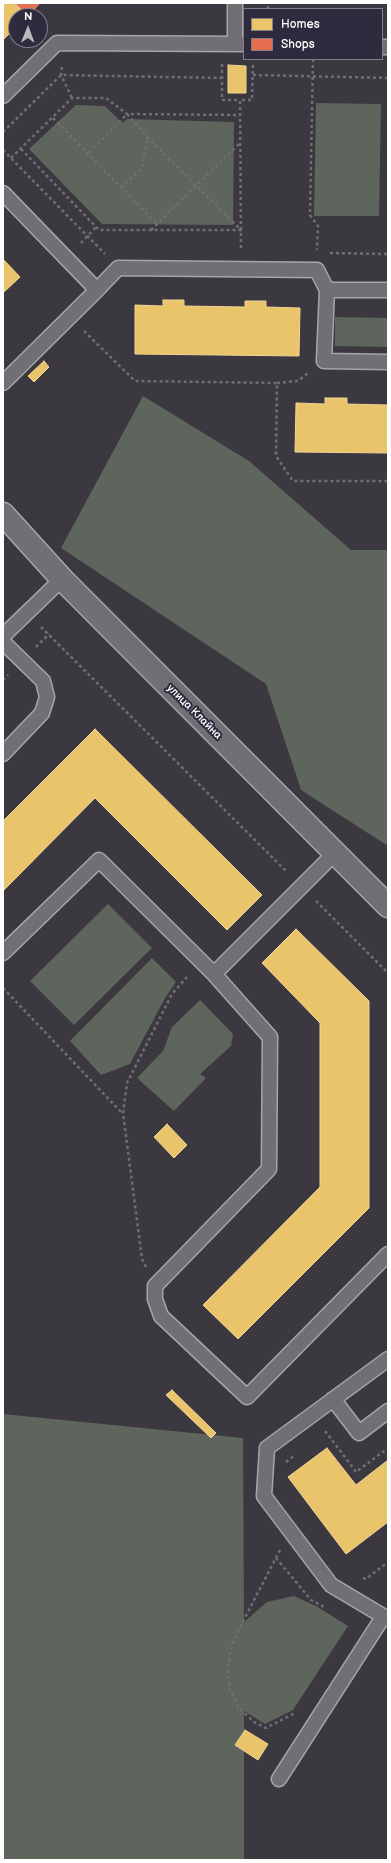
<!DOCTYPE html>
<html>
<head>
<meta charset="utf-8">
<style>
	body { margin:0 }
	#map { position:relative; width:391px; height:1863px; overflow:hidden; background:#3c3840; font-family:"Balsamiq Sans",sans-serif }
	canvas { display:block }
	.frame { position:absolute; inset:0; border:4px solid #fff; pointer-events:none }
	.legend { position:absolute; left:243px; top:8px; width:140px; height:52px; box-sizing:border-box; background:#2f2a3d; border:1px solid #827f8b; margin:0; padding:5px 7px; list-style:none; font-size:12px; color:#fff }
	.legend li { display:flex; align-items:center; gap:8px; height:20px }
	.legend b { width:20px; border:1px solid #827f8b }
	.north { position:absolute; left:8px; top:8px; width:40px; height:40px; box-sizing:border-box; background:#2f2a3d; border:1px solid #827f8b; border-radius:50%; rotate:1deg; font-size:11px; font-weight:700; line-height:16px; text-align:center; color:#fff }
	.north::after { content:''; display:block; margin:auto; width:14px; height:18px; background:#bbb9bc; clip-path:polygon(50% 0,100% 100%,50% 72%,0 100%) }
</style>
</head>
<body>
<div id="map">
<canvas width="391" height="1863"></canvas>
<div class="frame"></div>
<ul class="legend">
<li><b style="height:11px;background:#e9c46a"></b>Homes</li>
<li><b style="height:11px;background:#e76f51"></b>Shops</li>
</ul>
<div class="north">N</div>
</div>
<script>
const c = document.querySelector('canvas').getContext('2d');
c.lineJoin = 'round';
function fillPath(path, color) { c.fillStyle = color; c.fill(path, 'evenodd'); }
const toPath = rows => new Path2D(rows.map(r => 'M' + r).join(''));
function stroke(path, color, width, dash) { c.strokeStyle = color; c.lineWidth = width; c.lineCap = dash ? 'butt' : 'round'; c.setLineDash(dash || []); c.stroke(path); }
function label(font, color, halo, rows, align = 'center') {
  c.font = font + ' "Balsamiq Sans",sans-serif'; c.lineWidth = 4; c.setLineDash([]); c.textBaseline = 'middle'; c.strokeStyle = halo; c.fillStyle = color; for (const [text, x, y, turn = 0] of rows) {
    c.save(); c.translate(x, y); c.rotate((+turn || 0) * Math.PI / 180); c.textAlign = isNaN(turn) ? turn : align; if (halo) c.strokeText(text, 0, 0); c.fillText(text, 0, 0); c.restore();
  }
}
fillPath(toPath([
	[316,103,381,104,379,216,314,216],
	[76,105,105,106,122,123,127,119,234,122,233,225,102,224,29,149],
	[335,317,388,318,388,347,335,346],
	[143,396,249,461,351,550,388,550,388,846,301,790,266,684,61,548],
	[108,904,152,948,74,1025,30,981],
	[152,958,176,982,165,998,130,1064,101,1075,70,1041],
	[200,1000,233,1034,231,1046,200,1074,206,1078,174,1111,137,1078,163,1051,172,1027],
	[3,1414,243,1438,244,1622,267,1602,294,1596,316,1606,348,1626,293,1710,265,1724,244,1711,244,1860,3,1860]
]), '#5d655c');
const homes = toPath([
	[3,3,15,3,28,16,16,16,16,27,3,40,3,3],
	[228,65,246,66,246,93,228,93,228,65],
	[3,259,20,277,3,293,3,259],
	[163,300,184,300,184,306,245,307,245,301,266,301,266,307,300,308,299,356,135,354,135,305,163,306,163,300],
	[44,361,49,367,34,382,28,376,44,361],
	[325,398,347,398,347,404,388,405,388,453,295,452,296,403,325,404,325,398],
	[95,729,262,895,227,930,95,798,3,891,3,821,95,729],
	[296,929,369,1001,369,1208,238,1339,203,1305,320,1187,320,1023,262,963,296,929],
	[167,1124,187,1145,174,1158,154,1137,167,1124],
	[172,1390,216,1433,211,1438,166,1395,172,1390],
	[327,1448,356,1485,388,1460,388,1522,346,1554,288,1477,327,1448],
	[245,1730,268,1744,258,1760,235,1745,245,1730]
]);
fillPath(homes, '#e9c46a');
stroke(homes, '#f0d697', 1);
const shops = toPath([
	[15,3,40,3,28,16,15,3]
]);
fillPath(shops, '#e76f51');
stroke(shops, '#ee9a85', 1);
const service = toPath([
	[235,3,235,44],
	[382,47,388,47],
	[3,96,57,43,244,44],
	[3,193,97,290,3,383],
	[97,290,118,268,317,270,327,290,388,290],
	[327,290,324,361,388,362],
	[3,636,62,579],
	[3,642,43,681,47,697,42,713,3,754],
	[3,953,99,860,214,974,270,1037,269,1169,155,1286,155,1299,161,1316,247,1397,388,1254],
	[214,974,334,854],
	[388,1359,267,1448,264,1496,331,1585,388,1619],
	[333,1399,359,1433,388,1411],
	[279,1779,383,1617]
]);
const minor = toPath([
	[3,514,62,579,388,906]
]);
stroke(service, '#a7a5a9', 17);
stroke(minor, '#a7a5a9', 25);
stroke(toPath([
	[268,9,268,3],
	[313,59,310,215,318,226,317,250],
	[222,64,222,100,240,100],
	[62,67,61,75,72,98],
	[253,75,388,78],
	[53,118,157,224],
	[3,132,61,75,222,78],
	[21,149,99,230,241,230,148,138,127,114,88,154],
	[3,150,105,254],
	[11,158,72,98,106,98,127,114,240,115],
	[121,188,142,168,148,138],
	[151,230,240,143],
	[81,243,96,227],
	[241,248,240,100,252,100,253,62],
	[330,253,388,254],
	[84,331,135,381,277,383,276,456,293,481,388,481],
	[277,383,298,381,308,373],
	[41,627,287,872],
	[36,647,49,634],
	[3,680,8,675],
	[316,901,388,973],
	[3,988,122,1113],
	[146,1267,142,1259,123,1113,127,1083,172,994,187,977],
	[325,1433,326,1432,356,1472,388,1448],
	[286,1462,295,1455],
	[280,1550,237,1633,230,1652,228,1673,230,1690,238,1707,254,1722,266,1728,295,1713],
	[276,1558,311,1600,326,1608],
	[363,1578,366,1579,388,1562]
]), '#706e73', 2.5, [3, 3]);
stroke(service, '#716f74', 14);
stroke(minor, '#716f74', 22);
label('11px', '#fff', '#2f2a3d', [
	["улица Клайна",194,712,45]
]);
</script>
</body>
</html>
